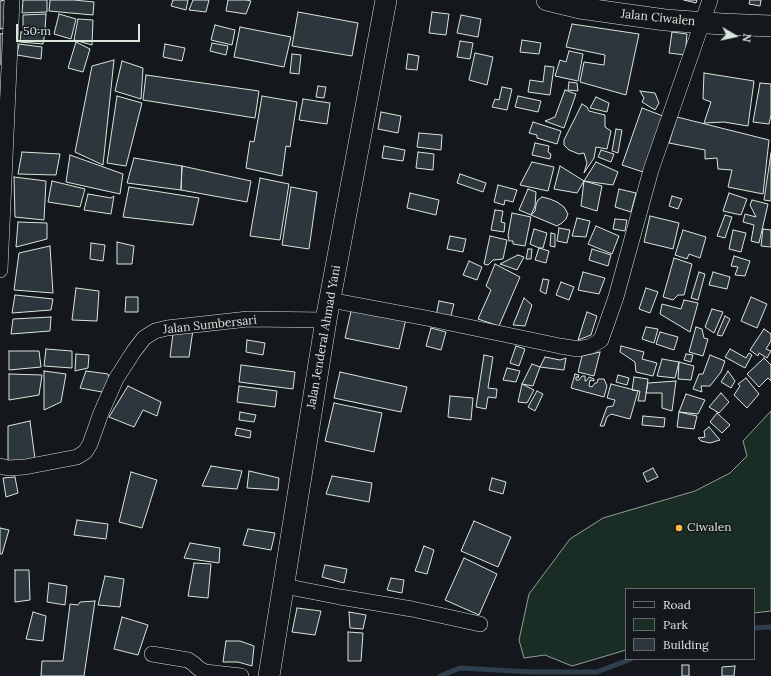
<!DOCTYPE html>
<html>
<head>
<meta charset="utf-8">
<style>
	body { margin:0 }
	#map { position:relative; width:771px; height:676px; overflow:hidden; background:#14181c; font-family:Lora,serif }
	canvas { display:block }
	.legend { position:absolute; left:625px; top:588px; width:130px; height:72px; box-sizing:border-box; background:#14181c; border:1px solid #626a69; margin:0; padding:5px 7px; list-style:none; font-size:12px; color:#d8e6dc }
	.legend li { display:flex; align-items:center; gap:8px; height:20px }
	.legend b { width:20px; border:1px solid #626a69 }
	.north { position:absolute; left:715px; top:16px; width:40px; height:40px; -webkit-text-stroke:3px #14181c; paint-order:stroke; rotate:99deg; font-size:11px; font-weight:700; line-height:16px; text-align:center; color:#d8e6dc }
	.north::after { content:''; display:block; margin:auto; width:14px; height:18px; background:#d8e6dc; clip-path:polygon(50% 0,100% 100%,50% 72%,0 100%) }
	.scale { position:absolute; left:16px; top:24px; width:124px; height:18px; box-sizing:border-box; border:2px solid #d8e6dc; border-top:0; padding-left:5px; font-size:12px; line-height:14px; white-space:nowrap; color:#d8e6dc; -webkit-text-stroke:3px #14181c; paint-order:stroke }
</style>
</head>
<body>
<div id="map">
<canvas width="771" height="676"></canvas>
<ul class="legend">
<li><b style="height:5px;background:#14181c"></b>Road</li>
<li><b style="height:11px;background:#1a2d24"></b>Park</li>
<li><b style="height:11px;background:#2c363c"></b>Building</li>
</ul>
<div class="north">N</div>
<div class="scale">50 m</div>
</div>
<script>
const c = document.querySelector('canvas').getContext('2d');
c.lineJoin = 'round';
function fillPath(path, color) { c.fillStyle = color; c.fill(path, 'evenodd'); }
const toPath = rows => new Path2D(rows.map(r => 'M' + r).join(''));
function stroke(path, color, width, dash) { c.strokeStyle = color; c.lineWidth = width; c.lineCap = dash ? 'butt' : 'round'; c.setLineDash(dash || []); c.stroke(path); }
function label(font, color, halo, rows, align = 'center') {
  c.font = font + ' Lora,serif'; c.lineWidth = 3; c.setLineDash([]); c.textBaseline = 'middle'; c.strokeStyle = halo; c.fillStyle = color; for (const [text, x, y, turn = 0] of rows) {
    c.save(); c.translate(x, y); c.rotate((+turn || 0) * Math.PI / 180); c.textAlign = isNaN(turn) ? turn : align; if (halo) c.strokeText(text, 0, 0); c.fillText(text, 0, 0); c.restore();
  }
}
const green = toPath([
	[771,411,771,611,754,613,754,589,626,589,626,650,572,666,545,655,524,658,519,640,529,594,570,539,603,518,695,491,730,473,747,456,743,441,771,411]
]);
fillPath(green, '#1a2d24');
stroke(green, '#939e99', 1);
stroke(toPath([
	[754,628,771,627],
	[440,676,460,668,532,672,597,672,631,659]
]), '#2f3f4d', 5);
const building = toPath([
	[5,0,4,28,0,29,0,1,5,0],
	[23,0,47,0,47,12,22,13,23,0],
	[50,0,74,0,94,2,93,15,49,11,50,0],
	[173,0,188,0,186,10,171,6,173,0],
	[193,0,209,0,206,12,189,10,193,0],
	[228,0,246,0,251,1,246,14,226,11,228,0],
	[684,0,697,0,696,3,684,0],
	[750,0,761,0,760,6,749,4,750,0],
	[298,12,358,23,352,56,292,46,298,12],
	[432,12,449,14,446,35,429,33,432,12],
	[46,14,45,30,23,29,23,15,46,14],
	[59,14,76,19,71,39,54,34,59,14],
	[461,15,481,19,478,37,457,33,461,15],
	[78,19,93,20,92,45,74,40,78,19],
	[572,24,639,34,626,95,580,82,584,62,604,65,605,55,566,47,572,24],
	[215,25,235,30,232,45,211,40,215,25],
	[240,27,291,37,284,67,234,57,240,27],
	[21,32,45,33,43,44,20,42,21,32],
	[672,32,687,34,685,55,669,53,672,32],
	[6,33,4,65,0,64,0,34,6,33],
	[522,40,541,43,539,54,520,52,522,40],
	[460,41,473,43,470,59,457,57,460,41],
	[76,42,90,49,83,72,68,68,76,42],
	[212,43,228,46,226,55,210,51,212,43],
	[19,44,42,47,41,59,17,55,19,44],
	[165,44,185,48,182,61,163,57,165,44],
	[569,51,583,54,578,81,555,76,560,60,566,62,569,51],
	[475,53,493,57,487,85,469,80,475,53],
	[292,54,301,55,299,74,290,73,292,54],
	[408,54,419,56,417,70,406,69,408,54],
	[114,60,103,165,75,152,92,66,114,60],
	[122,61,143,68,141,99,115,91,122,61],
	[545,66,554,67,550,95,528,92,530,80,543,82,545,66],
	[704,73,754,81,748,126,724,122,704,123,711,102,703,99,704,73],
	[146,75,259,91,255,118,143,100,146,75],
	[569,82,577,83,578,91,568,90,569,82],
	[760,83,771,84,771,115,769,124,753,122,760,83],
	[318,86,326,87,324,98,316,97,318,86],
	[502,87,512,89,507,110,492,107,495,99,499,100,502,87],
	[565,90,576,94,564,128,545,121,555,117,565,90],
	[640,91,655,93,659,103,655,110,642,102,644,98,640,91],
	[117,96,142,103,126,166,107,163,117,96],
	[262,96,297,102,290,147,286,146,282,176,246,168,250,141,254,142,262,96],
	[518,96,541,101,538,112,515,107,518,96],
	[596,97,609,103,607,112,590,108,596,97],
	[303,99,330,103,327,124,299,120,303,99],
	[582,104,587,107,589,111,605,115,605,127,611,131,607,149,596,147,594,158,584,173,587,163,584,153,579,154,569,150,564,145,564,140,582,104],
	[642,108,663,116,643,172,622,165,642,108],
	[381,112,401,116,398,133,378,129,381,112],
	[677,117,769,140,763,194,728,187,732,170,718,169,717,158,705,159,705,150,669,143,677,117],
	[533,122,561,131,557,144,537,138,537,135,529,133,533,122],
	[616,129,622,130,618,153,612,151,616,129],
	[419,133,442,135,441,150,417,147,419,133],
	[535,143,549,146,548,152,551,154,550,159,532,155,535,143],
	[384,146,405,150,403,161,382,158,384,146],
	[601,150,614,154,611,162,598,157,601,150],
	[22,152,60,154,56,175,18,174,22,152],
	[418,152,434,154,433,170,416,168,418,152],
	[771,153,771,201,764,200,771,153],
	[70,155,123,174,120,194,66,182,70,155],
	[134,158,182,166,181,190,127,183,134,158],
	[532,162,554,167,548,191,520,185,532,162],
	[596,162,618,172,613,185,584,181,596,162],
	[182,166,251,181,247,202,181,190,182,166],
	[560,166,584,181,577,193,554,189,560,166],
	[460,174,486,183,483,192,457,183,460,174],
	[14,177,46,181,44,220,15,217,14,177],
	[260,178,289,184,280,240,250,236,260,178],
	[52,181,85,189,80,207,48,202,52,181],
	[584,181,602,186,597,211,581,206,584,181],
	[498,185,517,190,513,202,505,200,504,205,494,202,498,185],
	[129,187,199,198,193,225,123,217,129,187],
	[291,187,317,192,309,249,282,245,291,187],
	[528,189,536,192,535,206,531,215,519,210,528,189],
	[619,189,636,193,631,212,615,207,619,189],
	[410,193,439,200,436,215,407,208,410,193],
	[729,193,747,199,741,215,723,211,729,193],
	[88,194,111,198,114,196,111,214,84,210,88,194],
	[672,196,682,199,678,209,669,206,672,196],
	[542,197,550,199,557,202,564,207,568,214,566,219,562,223,557,226,531,215,535,211,536,205,538,200,542,197],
	[752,200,768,204,759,243,751,241,754,225,743,222,745,214,756,217,750,205,752,200],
	[495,210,503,211,501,222,505,223,504,232,491,230,495,210],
	[512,213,531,217,525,246,513,244,513,241,509,241,508,235,512,213],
	[725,215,732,217,725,238,717,236,725,215],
	[650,216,679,223,673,249,644,242,650,216],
	[577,218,590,221,586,237,572,236,577,218],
	[615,219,627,220,625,231,613,229,615,219],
	[18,222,47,223,47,239,16,247,18,222],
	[596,226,619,236,612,254,588,244,596,226],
	[559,228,570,230,567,243,557,241,559,228],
	[534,229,547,233,543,248,539,248,530,244,534,229],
	[763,229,771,230,771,247,761,246,763,229],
	[683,230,706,237,700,258,689,254,687,259,675,255,683,230],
	[733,230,746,233,741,252,729,249,733,230],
	[551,233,555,234,555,247,550,246,551,233],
	[450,236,466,239,463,252,447,249,450,236],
	[490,236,507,240,503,259,493,260,488,265,484,264,490,236],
	[117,242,134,246,132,264,117,264,117,242],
	[91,243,105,245,103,261,90,259,91,243],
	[50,246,53,293,14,290,19,253,50,246],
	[539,248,549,251,546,263,535,260,539,248],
	[528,249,532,249,531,259,526,259,528,249],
	[592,249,611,255,608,266,589,260,592,249],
	[518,255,524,257,517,270,500,264,518,255],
	[734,256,750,261,745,276,735,275,738,267,731,266,734,256],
	[674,258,692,264,684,295,678,295,673,300,663,297,674,258],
	[469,261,482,267,477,280,463,275,469,261],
	[495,264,520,277,499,326,478,319,491,290,486,286,495,264],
	[583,272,605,278,599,294,578,290,583,272],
	[699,272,705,274,698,300,691,298,699,272],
	[713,272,730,277,727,289,709,285,713,272],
	[543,279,549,280,546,294,540,291,543,279],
	[561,282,574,287,569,300,556,295,561,282],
	[76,288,99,291,97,321,72,320,76,288],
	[646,288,658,292,650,313,639,309,646,288],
	[15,295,53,299,51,310,12,313,15,295],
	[126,297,138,297,138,312,125,312,126,297],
	[751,297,767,304,757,328,741,321,751,297],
	[524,298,532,305,525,326,513,325,524,298],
	[684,300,698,303,690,332,660,314,662,304,681,309,684,300],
	[439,301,454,304,450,319,436,316,439,301],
	[352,307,406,319,399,349,345,338,352,307],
	[712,309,723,312,714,333,705,327,712,309],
	[587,312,597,316,591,335,578,340,587,312],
	[725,316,730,319,722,336,717,335,725,316],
	[51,317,50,331,11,334,13,319,51,317],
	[646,327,658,329,654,343,642,339,646,327],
	[696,327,702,329,704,338,708,339,703,356,689,352,696,327],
	[431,328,446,332,441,350,426,346,431,328],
	[764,329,771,334,771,341,766,349,771,351,767,358,759,353,758,356,750,350,764,329],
	[193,330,189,357,170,357,173,334,193,330],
	[660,332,678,337,674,350,656,344,660,332],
	[247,340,265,343,263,355,246,352,247,340],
	[516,346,525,349,519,366,510,363,516,346],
	[621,346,644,352,642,359,657,363,653,376,636,372,635,362,620,352,621,346],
	[46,349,72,351,72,368,44,366,46,349],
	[730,349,746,358,749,353,752,355,745,368,725,357,730,349],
	[9,351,39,351,41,367,9,370,9,351],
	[600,352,594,376,578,372,582,356,600,352],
	[76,354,89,355,88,368,75,371,76,354],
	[686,354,693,355,691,362,684,360,686,354],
	[484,355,493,357,488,388,497,389,496,398,488,397,486,409,476,407,484,355],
	[710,355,725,361,721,372,710,386,701,386,702,392,693,389,699,374,703,374,710,355],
	[545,357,560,360,566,358,564,370,540,367,545,357],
	[764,358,771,365,771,381,768,378,759,387,747,374,764,358],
	[662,359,679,362,675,378,657,376,662,359],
	[679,362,694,366,691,380,678,379,679,362],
	[532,364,540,367,533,386,522,384,532,364],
	[241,365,295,372,293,389,239,382,241,365],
	[507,368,520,371,516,382,503,380,507,368],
	[44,371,66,374,61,402,44,410,44,371],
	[86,371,108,374,110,382,102,392,80,388,86,371],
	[728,371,735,381,731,388,721,382,728,371],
	[340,372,407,387,401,412,334,398,340,372],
	[9,374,42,375,39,395,9,400,9,374],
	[575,374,579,375,578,378,578,377,576,377,576,380,579,380,582,376,585,376,585,381,586,381,589,377,594,379,594,381,590,380,589,386,592,387,595,383,597,383,598,379,604,379,607,386,604,397,571,388,575,374],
	[618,375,629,378,627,385,616,382,618,375],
	[634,377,648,379,645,401,638,401,640,391,632,390,634,377],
	[746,378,759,394,747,408,734,395,740,386,738,384,746,378],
	[676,381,672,411,662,408,662,393,646,393,648,383,676,381],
	[522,384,534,390,527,403,518,402,522,384],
	[611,384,638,391,630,419,611,414,607,417,604,426,600,426,607,407,613,406,615,400,607,398,611,384],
	[128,386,161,402,157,416,143,410,134,427,109,417,128,386],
	[239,386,277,391,275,407,237,402,239,386],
	[537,391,543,394,535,411,528,407,537,391],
	[721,393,729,402,719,413,709,407,721,393],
	[686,394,705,400,698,414,679,412,686,394],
	[450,396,473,398,471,420,448,417,450,396],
	[334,403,382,413,374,452,325,441,334,403],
	[240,412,256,415,254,422,239,420,240,412],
	[679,412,697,416,694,429,677,427,679,412],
	[717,413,730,425,722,433,710,422,717,413],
	[643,416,665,418,664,427,642,425,643,416],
	[30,421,35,459,8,462,8,426,30,421],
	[709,427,720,440,710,443,701,441,698,438,705,437,704,431,709,427],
	[237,428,251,431,250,438,235,435,237,428],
	[211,466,242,471,237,489,202,486,211,466],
	[653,468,658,477,647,482,643,473,653,468],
	[249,471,279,478,278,490,247,488,249,471],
	[131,472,157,480,142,528,119,522,131,472],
	[332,476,372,483,369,502,326,494,332,476],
	[15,477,18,493,6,497,3,478,15,477],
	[492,478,506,482,503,494,489,490,492,478],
	[77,520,108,524,106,539,74,535,77,520],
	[474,521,511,537,498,567,461,551,474,521],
	[0,528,9,530,2,554,0,554,0,528],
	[248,529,275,533,271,550,243,545,248,529],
	[190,543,220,548,219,563,184,558,190,543],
	[424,546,434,550,427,574,415,571,424,546],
	[464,558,497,574,479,615,445,600,464,558],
	[194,563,211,564,208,598,188,596,194,563],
	[325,565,347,569,344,583,322,577,325,565],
	[15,570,29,570,30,600,15,602,15,570],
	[105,576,124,579,120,607,98,605,105,576],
	[391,578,404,580,402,593,387,590,391,578],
	[49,583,67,586,65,605,47,602,49,583],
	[95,601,84,676,41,676,42,661,63,661,70,604,78,605,80,602,95,601],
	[297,608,321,611,315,635,292,632,297,608],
	[33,612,46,616,43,641,26,639,33,612],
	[349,612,366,615,363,629,350,628,349,612],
	[122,617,148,625,138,655,114,649,122,617],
	[348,632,363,633,361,661,348,661,348,632],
	[226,641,240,641,254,646,252,666,238,662,223,662,226,641],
	[682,665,689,665,689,676,682,676,682,665],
	[735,666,734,676,722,676,722,667,735,666]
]);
fillPath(building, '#2c363c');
stroke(building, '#d8e6dc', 1);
const street = toPath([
	[0,270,12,0],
	[330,300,426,318,560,346,578,349,591,346,601,340,616,297,651,170,710,0],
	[0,466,8,468,25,467,77,457,85,452,90,444,101,413,116,379,134,351,144,338,155,331,167,328,248,319,326,320],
	[284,586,340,597,412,609,480,624],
	[152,654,188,660,194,664,198,668,205,672,241,676]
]);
const secondary = toPath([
	[547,0,580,8,665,20,722,24,771,26],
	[269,676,326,320,386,0]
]);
stroke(street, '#d8e6dc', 16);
stroke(secondary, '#d8e6dc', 22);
stroke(street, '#14181c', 15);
stroke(secondary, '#14181c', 21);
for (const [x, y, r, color] of [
	[679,528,4,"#ffb74d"]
]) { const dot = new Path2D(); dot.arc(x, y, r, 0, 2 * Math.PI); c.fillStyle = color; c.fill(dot); stroke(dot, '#14181c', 1.5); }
label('12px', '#d8e6dc', '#14181c', [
	["Jalan Ciwalen",658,18,6],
	["Jalan Sumbersari",210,325,-6],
	["Jalan Jenderal Ahmad Yani",324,337,-80]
]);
label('12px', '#d8e6dc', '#14181c', [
	["Ciwalen",687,528]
], 'left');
</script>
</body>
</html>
